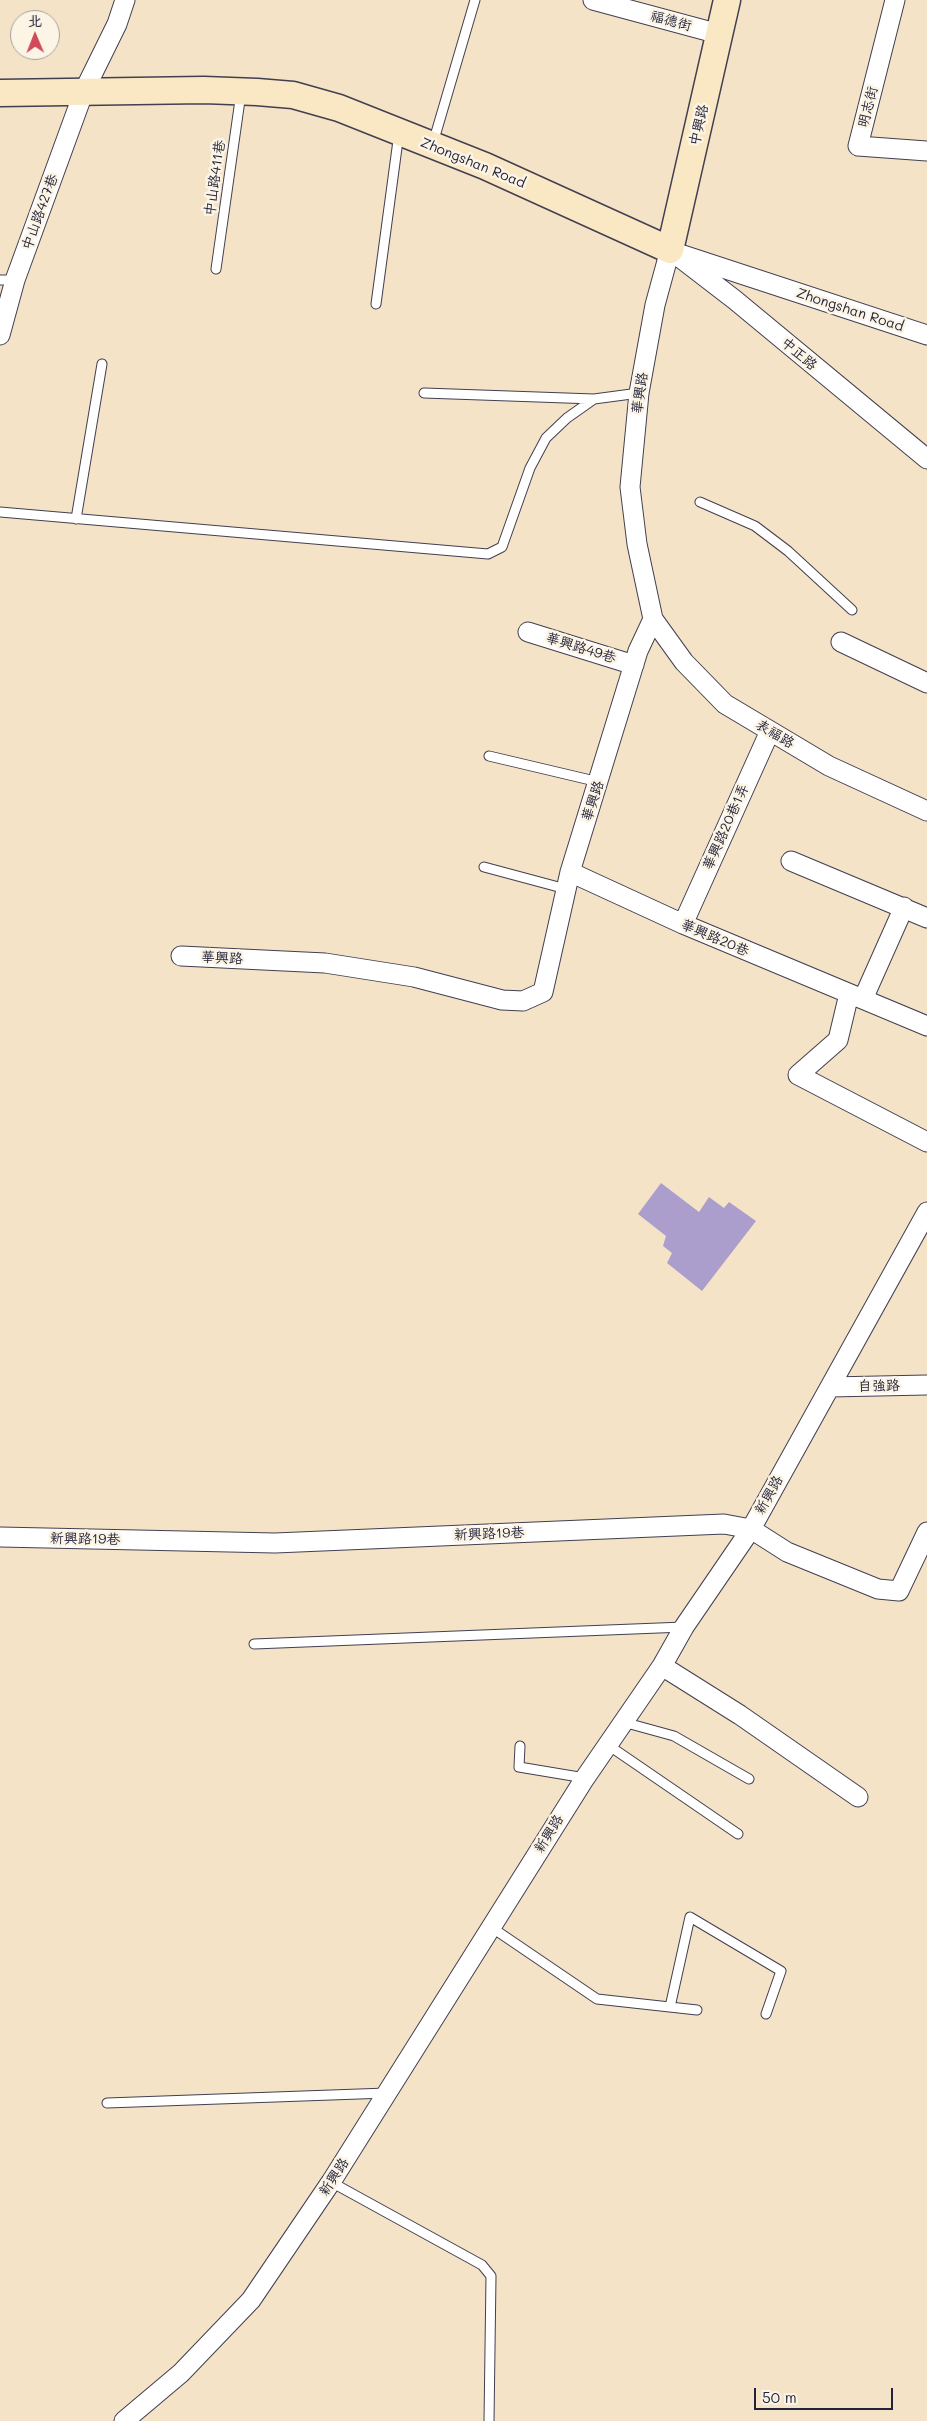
<!DOCTYPE html>
<html>
<head>
<meta charset="utf-8">
<style>
	body { margin:0 }
	#map { position:relative; width:927px; height:2421px; overflow:hidden; background:#f4e3c7; font-family:Mali,"LXGW WenKai TC",sans-serif }
	canvas { display:block }
	.north { position:absolute; left:10px; top:10px; width:50px; height:50px; box-sizing:border-box; background:#fcf5e5; border:1px solid #a5a1a1; border-radius:50%; rotate:359deg; font-size:14px; font-weight:700; line-height:20px; text-align:center; color:#22223b }
	.north::after { content:''; display:block; margin:auto; width:18px; height:22px; background:#d1495b; clip-path:polygon(50% 0,100% 100%,50% 72%,0 100%) }
	.scale { position:absolute; left:754px; top:2388px; width:139px; height:22px; box-sizing:border-box; border:2px solid #22223b; border-top:0; padding-left:6px; font-size:15px; line-height:18px; white-space:nowrap; color:#22223b; -webkit-text-stroke:4px #fcf5e5; paint-order:stroke }
</style>
</head>
<body>
<div id="map">
<canvas width="927" height="2421"></canvas>
<div class="north">北</div>
<div class="scale">50 m</div>
</div>
<script>
const c = document.querySelector('canvas').getContext('2d');
c.lineJoin = 'round';
function fillPath(path, color) { c.fillStyle = color; c.fill(path, 'evenodd'); }
const toPath = rows => new Path2D(rows.map(r => 'M' + r).join(''));
function stroke(path, color, width, dash) { c.strokeStyle = color; c.lineWidth = width; c.lineCap = dash ? 'butt' : 'round'; c.setLineDash(dash || []); c.stroke(path); }
function label(font, color, halo, rows, align = 'center') {
  c.font = font + ' Mali,"LXGW WenKai TC",sans-serif'; c.lineWidth = 5; c.setLineDash([]); c.textBaseline = 'middle'; c.strokeStyle = halo; c.fillStyle = color; for (const [text, x, y, turn = 0] of rows) {
    c.save(); c.translate(x, y); c.rotate((+turn || 0) * Math.PI / 180); c.textAlign = isNaN(turn) ? turn : align; if (halo) c.strokeText(text, 0, 0); c.fillText(text, 0, 0); c.restore();
  }
}
fillPath(toPath([
	[661,1183,699,1212,709,1197,724,1208,729,1202,756,1221,702,1291,667,1263,672,1253,663,1246,666,1236,638,1214]
]), '#ac9ecc');
const lane = toPath([
	[433,143,475,0],
	[216,269,241,93],
	[0,280,15,280],
	[376,304,399,133],
	[424,393,594,399],
	[700,502,755,526,788,551,852,610],
	[0,512,488,554,502,547,530,468,546,438,567,418,594,399,639,393],
	[76,519,102,364],
	[489,756,599,782],
	[484,867,566,889],
	[254,1644,684,1627],
	[623,1722,674,1736,749,1779],
	[608,1745,738,1834],
	[520,1746,519,1767,585,1778],
	[491,1927,597,1999,697,2010],
	[670,2007,690,1917,781,1971,766,2014],
	[107,2103,387,2093],
	[331,2182,482,2265,491,2276,489,2421]
]);
const street = toPath([
	[593,0,719,34],
	[895,0,858,146,927,151],
	[670,250,735,300,927,459],
	[683,255,927,335],
	[0,335,15,280,84,91,117,24,125,0],
	[653,619,684,662,725,704,829,766,927,811],
	[528,632,634,665],
	[841,642,927,683],
	[791,861,927,918],
	[570,872,683,924,927,1026],
	[683,924,770,731],
	[181,956,325,963,414,977,502,1000,523,1001,543,992,570,872,638,651,653,619,637,544,630,487,639,393,655,305,670,250],
	[849,994,838,1040,798,1075,927,1142],
	[863,999,904,907],
	[830,1387,927,1385],
	[0,1537,275,1543,724,1524,751,1529,787,1552,878,1589,899,1591,927,1532],
	[662,1666,740,1715,858,1797],
	[124,2421,181,2373,251,2300,331,2182,585,1778,662,1666,684,1627,751,1529,927,1212]
]);
const secondary = toPath([
	[0,93,204,90,257,92,293,95,339,108,485,166,670,250,727,0]
]);
stroke(lane, '#423f50', 11);
stroke(street, '#423f50', 21);
stroke(secondary, '#423f50', 29);
stroke(lane, '#fff', 9);
stroke(street, '#fff', 19);
stroke(secondary, '#fae7c3', 26);
label('14px', '#22223b', '#fcf5e5', [
	["福德街",671,21,15],
	["明志街",868,107,-76],
	["中興路",699,125,-77],
	["Zhongshan Road",473,163,22],
	["中山路411巷",215,178,-82],
	["中山路427巷",40,212,-70],
	["Zhongshan Road",850,310,18],
	["中正路",799,354,40],
	["華興路",640,393,-82],
	["華興路49巷",581,648,17],
	["表福路",775,734,31],
	["華興路",593,801,-72],
	["華興路20巷1弄",726,827,-66],
	["華興路20巷",715,938,23],
	["華興路",222,958,3],
	["自強路",879,1386,-1],
	["新興路",769,1495,-61],
	["新興路19巷",489,1534,-2],
	["新興路19巷",85,1539,1],
	["新興路",549,1834,-58],
	["新興路",334,2177,-57]
]);
</script>
</body>
</html>
